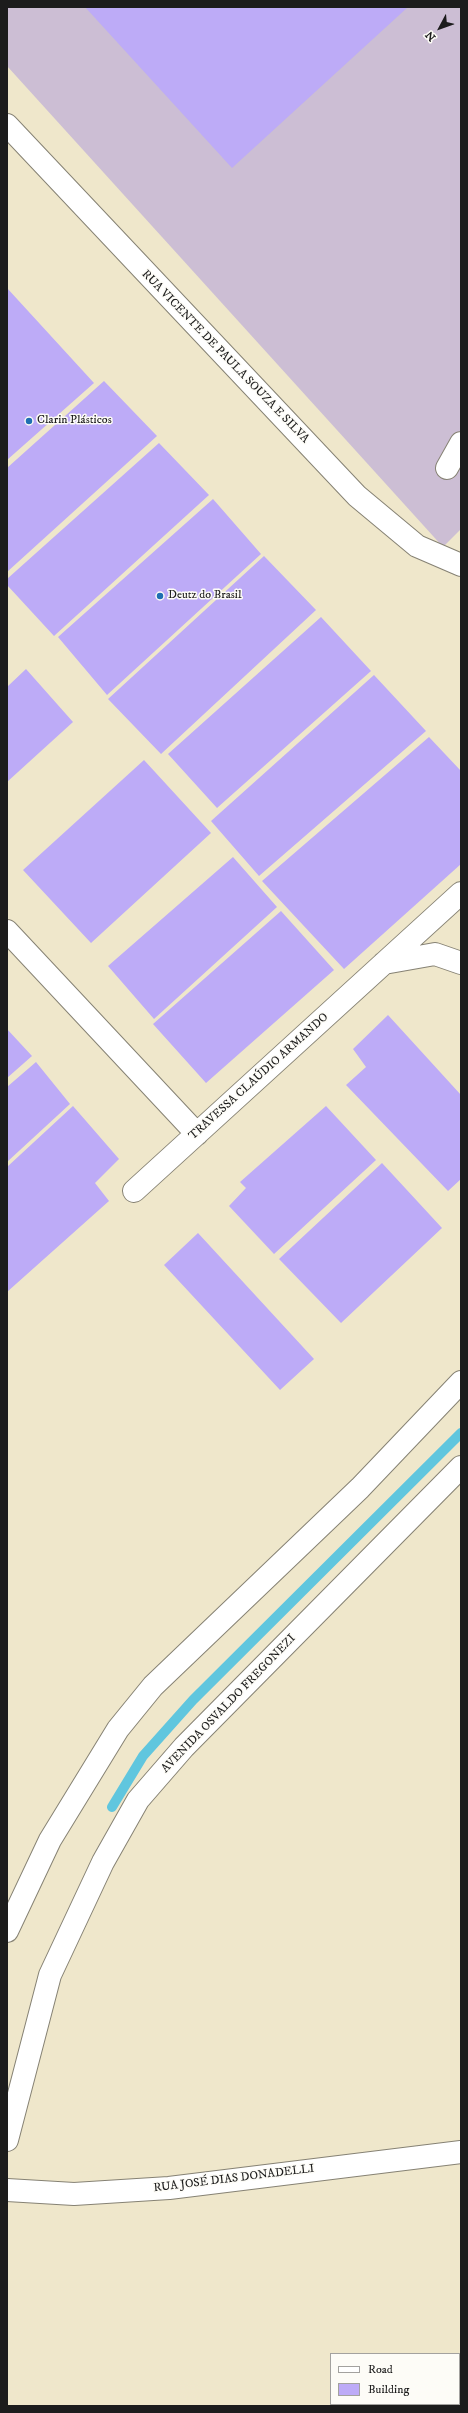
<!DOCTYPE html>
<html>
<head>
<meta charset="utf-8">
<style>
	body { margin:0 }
	#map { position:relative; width:468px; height:2413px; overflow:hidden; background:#efe7cb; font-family:"IM FELL DW Pica",serif }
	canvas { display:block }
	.frame { position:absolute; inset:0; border:8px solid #1c1c1c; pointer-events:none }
	.legend { position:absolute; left:330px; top:2353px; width:130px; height:52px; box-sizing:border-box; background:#fdfcf7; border:1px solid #a3a29f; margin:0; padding:5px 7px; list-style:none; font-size:12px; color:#1c1c1c }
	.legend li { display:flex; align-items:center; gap:8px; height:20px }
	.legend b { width:20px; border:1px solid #a3a29f }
	.north { position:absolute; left:420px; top:8px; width:40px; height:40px; -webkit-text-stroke:3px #fdfcf7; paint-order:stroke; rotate:229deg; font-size:11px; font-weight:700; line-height:16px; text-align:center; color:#1c1c1c }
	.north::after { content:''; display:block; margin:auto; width:14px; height:18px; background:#1c1c1c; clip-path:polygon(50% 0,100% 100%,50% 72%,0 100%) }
</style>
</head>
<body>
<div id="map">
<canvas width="468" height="2413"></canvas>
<div class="frame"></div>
<ul class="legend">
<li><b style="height:5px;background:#fff"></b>Road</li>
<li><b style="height:11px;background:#bdabf7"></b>Building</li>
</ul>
<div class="north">N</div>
</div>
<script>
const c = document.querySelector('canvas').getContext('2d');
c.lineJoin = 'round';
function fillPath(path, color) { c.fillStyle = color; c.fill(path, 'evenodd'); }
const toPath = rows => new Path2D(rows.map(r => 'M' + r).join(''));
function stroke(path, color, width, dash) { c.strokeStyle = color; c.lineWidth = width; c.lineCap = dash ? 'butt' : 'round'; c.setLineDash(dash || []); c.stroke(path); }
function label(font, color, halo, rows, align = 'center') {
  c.font = font + ' "IM FELL DW Pica",serif'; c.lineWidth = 3; c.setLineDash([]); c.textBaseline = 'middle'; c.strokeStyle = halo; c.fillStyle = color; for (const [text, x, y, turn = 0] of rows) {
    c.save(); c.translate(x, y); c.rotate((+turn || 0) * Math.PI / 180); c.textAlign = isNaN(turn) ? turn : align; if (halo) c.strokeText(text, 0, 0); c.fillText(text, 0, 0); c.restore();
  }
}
fillPath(toPath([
	[7,7,461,7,461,529,443,547,7,66]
]), '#ccbed4');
stroke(toPath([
	[112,1807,143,1756,193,1700,461,1433]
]), '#60c6de', 10);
fillPath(toPath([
	[85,7,408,7,232,168],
	[7,288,94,383,7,460],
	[104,381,157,436,7,572,7,468],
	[159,443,209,495,54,636,7,585,7,579],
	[213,499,261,554,107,695,58,637],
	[264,556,316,610,161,754,108,699],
	[321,617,371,671,217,808,168,754],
	[26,669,73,722,7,782,7,687],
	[374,675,426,731,259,876,211,821],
	[429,737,461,771,461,864,344,969,262,881],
	[144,760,211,833,91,943,23,870],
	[233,857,277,907,154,1019,108,966],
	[281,911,334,970,206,1083,153,1024],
	[388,1015,461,1095,461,1179,448,1191,346,1085,366,1067,353,1049],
	[7,1029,32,1056,7,1078],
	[36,1062,70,1104,7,1162,7,1087],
	[73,1106,119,1159,95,1183,109,1201,7,1292,7,1167],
	[326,1106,376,1160,274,1254,229,1206,246,1188,240,1182],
	[382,1163,442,1228,341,1323,279,1259],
	[198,1233,314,1359,280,1390,164,1265]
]), '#bdabf7');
const minor = toPath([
	[7,125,357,496,417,546,461,565],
	[447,468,461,443],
	[7,931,197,1134],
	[384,963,435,954,461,963],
	[134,1191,461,893],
	[7,1931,50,1840,118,1729,153,1686,360,1488,461,1382],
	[7,2140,50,1975,103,1862,138,1800,184,1747,461,1467],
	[7,2190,74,2194,169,2188,461,2152]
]);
stroke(minor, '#868274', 24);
stroke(minor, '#fff', 22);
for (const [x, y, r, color] of [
	[29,421,4,"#1f6fb2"],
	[160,596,4,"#1f6fb2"]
]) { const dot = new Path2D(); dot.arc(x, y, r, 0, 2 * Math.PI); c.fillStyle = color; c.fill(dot); stroke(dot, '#fdfcf7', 1.5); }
label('12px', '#1c1c1c', '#fdfcf7', [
	["RUA VICENTE DE PAULA SOUZA E SILVA",225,357,46],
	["TRAVESSA CLAÚDIO ARMANDO",259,1077,-42],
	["AVENIDA OSVALDO FREGONEZI",229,1704,-46],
	["RUA JOSÉ DIAS DONADELLI",234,2179,-7]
]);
label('12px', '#1c1c1c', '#fdfcf7', [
	["Clarin Plásticos",37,421],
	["Deutz do Brasil",168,596]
], 'left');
</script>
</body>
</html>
